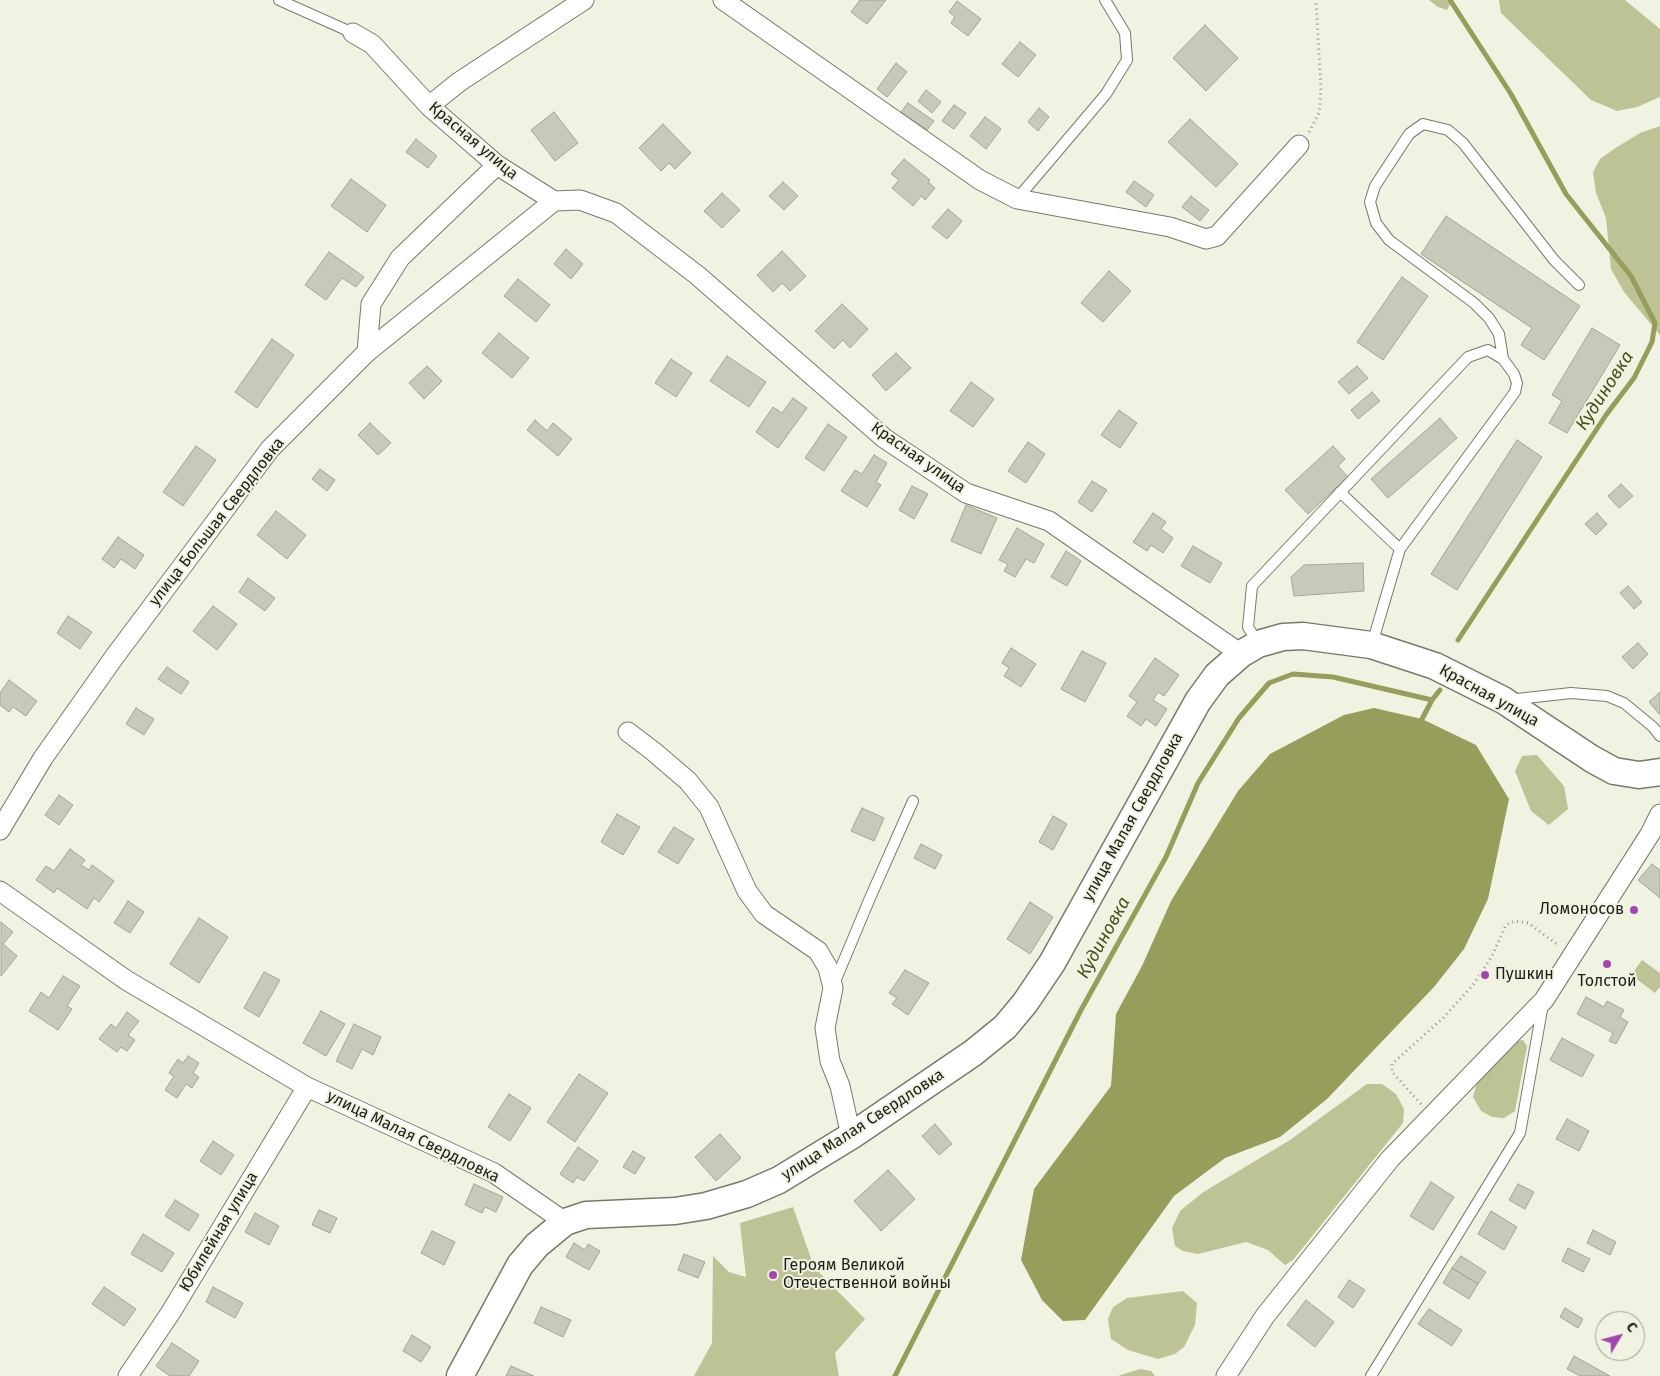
<!DOCTYPE html>
<html>
<head>
<meta charset="utf-8">
<style>
	body { margin:0 }
	#map { position:relative; width:1660px; height:1376px; overflow:hidden; background:#f0f3e1; font-family:"Fira Sans",sans-serif }
	canvas { display:block }
	.north { position:absolute; left:1595px; top:1311px; width:50px; height:50px; box-sizing:border-box; background:#f0f3e1; border:1px solid #9c9e91; border-radius:50%; rotate:53deg; font-size:14px; font-weight:700; line-height:20px; text-align:center; color:#1d1e18 }
	.north::after { content:''; display:block; margin:auto; width:18px; height:22px; background:#a346b0; clip-path:polygon(50% 0,100% 100%,50% 72%,0 100%) }
</style>
</head>
<body>
<div id="map">
<canvas width="1660" height="1376"></canvas>
<div class="north">С</div>
</div>
<script>
const c = document.querySelector('canvas').getContext('2d');
c.lineJoin = 'round';
function fillPath(path, color) { c.fillStyle = color; c.fill(path, 'evenodd'); }
const toPath = rows => new Path2D(rows.map(r => 'M' + r).join(''));
function stroke(path, color, width, dash) { c.strokeStyle = color; c.lineWidth = width; c.lineCap = dash ? 'butt' : 'round'; c.setLineDash(dash || []); c.stroke(path); }
function label(font, color, halo, rows, align = 'center') {
  c.font = font + ' "Fira Sans",sans-serif'; c.lineWidth = 4; c.setLineDash([]); c.textBaseline = 'middle'; c.strokeStyle = halo; c.fillStyle = color; for (const [text, x, y, turn = 0] of rows) {
    c.save(); c.translate(x, y); c.rotate((+turn || 0) * Math.PI / 180); c.textAlign = isNaN(turn) ? turn : align; if (halo) c.strokeText(text, 0, 0); c.fillText(text, 0, 0); c.restore();
  }
}
fillPath(toPath([
	[1429,0,1452,0,1447,10,1438,7],
	[1499,0,1625,0,1660,29,1660,97,1637,107,1617,111,1591,100,1501,13],
	[1660,126,1660,335,1624,292,1611,269,1606,218,1596,193,1593,172,1600,159,1614,149,1640,133],
	[1537,755,1564,786,1568,809,1549,825,1531,811,1515,771,1522,756],
	[1642,960,1660,973,1660,987,1655,993,1631,975],
	[1523,1040,1527,1046,1515,1111,1504,1118,1492,1117,1481,1111,1473,1097,1477,1082,1516,1041],
	[1367,1084,1382,1084,1396,1094,1404,1109,1403,1123,1293,1260,1285,1265,1268,1250,1246,1242,1198,1254,1183,1251,1175,1246,1172,1228,1180,1211,1202,1193,1290,1140],
	[793,1207,814,1267,865,1319,835,1353,839,1376,694,1376,712,1343,713,1256,729,1272,746,1277,740,1223],
	[1183,1291,1197,1303,1195,1325,1184,1347,1175,1354,1158,1359,1128,1350,1111,1339,1108,1319,1113,1307,1127,1298],
	[1140,1369,1151,1371,1155,1376,1118,1376]
]), '#bec396');
fillPath(toPath([
	[1374,708,1422,719,1476,745,1509,799,1488,899,1464,949,1434,987,1327,1099,1280,1137,1225,1158,1174,1196,1085,1320,1063,1321,1042,1300,1021,1260,1034,1189,1111,1086,1116,1014,1142,966,1171,901,1238,791,1270,754,1344,715]
]), '#979d5b');
stroke(toPath([
	[1450,0,1511,94,1566,194,1631,276,1655,323,1652,342,1634,378,1606,415,1458,640],
	[1422,719,1432,700],
	[895,1376,1081,1010,1166,857,1198,783,1239,718,1269,683,1293,674,1333,677,1432,700,1440,690]
]), '#979d5b', 5);
const building = toPath([
	[860,0,886,0,867,24,851,12,860,0],
	[957,1,981,19,968,36,951,23,955,17,949,12,957,1],
	[1205,25,1238,58,1206,91,1173,58,1205,25],
	[1020,42,1036,55,1018,77,1002,64,1020,42],
	[896,63,907,72,887,97,877,89,896,63],
	[926,90,941,102,932,113,918,101,926,90],
	[908,103,934,121,927,130,901,112,908,103],
	[954,105,966,113,954,129,942,121,954,105],
	[1039,108,1049,117,1038,131,1028,122,1039,108],
	[554,112,578,143,555,161,531,130,554,112],
	[985,117,1001,129,986,149,970,136,985,117],
	[1190,119,1238,164,1216,187,1168,142,1190,119],
	[663,124,691,153,675,169,669,163,661,171,639,148,663,124],
	[416,139,437,156,428,168,406,152,416,139],
	[904,159,930,180,928,182,935,188,925,200,921,196,913,206,892,188,899,180,891,174,904,159],
	[351,179,386,205,367,232,331,206,351,179],
	[1134,181,1154,195,1146,207,1126,192,1134,181],
	[783,182,798,196,784,210,769,196,783,182],
	[722,193,740,210,722,228,704,211,722,193],
	[1191,196,1209,210,1200,221,1182,207,1191,196],
	[948,209,962,221,947,239,932,227,948,209],
	[1446,216,1580,306,1544,360,1521,345,1532,328,1421,254,1446,216],
	[566,249,583,264,571,279,554,264,566,249],
	[782,251,806,276,790,291,782,283,773,292,757,275,782,251],
	[329,252,364,277,356,287,342,278,326,300,305,285,329,252],
	[1109,271,1131,291,1103,322,1081,303,1109,271],
	[1402,277,1428,296,1383,360,1357,342,1402,277],
	[518,279,550,305,536,322,504,296,518,279],
	[842,304,868,329,850,348,843,340,834,349,815,331,842,304],
	[1592,328,1620,345,1567,433,1549,423,1562,401,1552,395,1592,328],
	[499,333,529,358,512,378,482,353,499,333],
	[272,339,294,355,257,408,235,392,272,339],
	[896,353,911,368,886,391,872,375,896,353],
	[727,356,766,382,749,407,710,381,727,356],
	[671,359,692,373,676,397,655,383,671,359],
	[427,366,442,381,424,399,409,383,427,366],
	[1357,366,1368,378,1349,394,1338,382,1357,366],
	[971,382,994,399,973,427,950,411,971,382],
	[1372,392,1380,401,1358,419,1351,410,1372,392],
	[793,398,807,408,778,448,756,432,773,407,782,413,793,398],
	[1119,410,1137,423,1120,448,1101,435,1119,410],
	[1440,418,1457,438,1388,498,1371,479,1440,418],
	[535,420,547,431,553,423,572,439,558,456,527,430,535,420],
	[370,423,391,443,378,455,358,435,370,423],
	[828,424,847,437,824,471,805,458,828,424],
	[1517,440,1542,457,1457,590,1431,574,1517,440],
	[1028,442,1045,454,1026,483,1008,471,1028,442],
	[196,446,216,460,183,506,163,492,196,446],
	[1333,446,1345,459,1338,466,1348,477,1308,514,1285,490,1333,446],
	[874,455,887,463,876,482,881,485,867,507,841,491,855,470,862,474,874,455],
	[320,469,335,480,327,491,312,479,320,469],
	[1092,481,1107,490,1092,512,1078,502,1092,481],
	[1621,484,1633,496,1619,508,1608,496,1621,484],
	[912,486,928,494,914,519,899,510,912,486],
	[966,505,997,518,981,554,951,541,966,505],
	[276,511,306,535,287,559,257,535,276,511],
	[1153,513,1166,522,1161,529,1173,538,1163,553,1151,545,1147,551,1133,542,1153,513],
	[1597,513,1607,524,1596,535,1585,524,1597,513],
	[1017,528,1044,544,1034,563,1026,559,1015,577,1004,571,1008,564,999,560,1017,528],
	[118,537,144,555,135,569,121,559,114,568,102,559,118,537],
	[1193,546,1222,563,1210,583,1181,566,1193,546],
	[1066,551,1081,561,1067,586,1051,577,1066,551],
	[1363,563,1364,591,1294,596,1291,577,1304,565,1363,563],
	[248,578,275,598,265,611,239,592,248,578],
	[1628,586,1642,602,1634,609,1620,593,1628,586],
	[213,606,237,624,217,650,193,631,213,606],
	[68,616,92,632,80,649,57,633,68,616],
	[1638,643,1648,654,1633,669,1622,657,1638,643],
	[1011,648,1036,664,1021,687,1004,676,1009,668,1002,663,1011,648],
	[1082,651,1106,663,1085,702,1061,689,1082,651],
	[1155,658,1179,675,1164,696,1158,692,1153,700,1167,709,1156,726,1146,719,1141,726,1127,716,1137,702,1129,696,1155,658],
	[167,667,189,682,181,694,158,679,167,667],
	[9,680,37,701,26,716,13,707,9,712,0,705,0,693,9,680],
	[1660,692,1660,715,1649,702,1660,692],
	[136,708,154,719,144,735,126,724,136,708],
	[59,795,73,805,59,825,45,815,59,795],
	[862,808,884,818,874,841,851,831,862,808],
	[617,814,640,827,623,855,601,842,617,814],
	[1053,816,1067,824,1053,850,1039,842,1053,816],
	[674,827,694,839,678,864,658,852,674,827],
	[921,844,942,855,935,869,914,858,921,844],
	[70,849,85,860,81,865,89,870,92,865,114,881,99,902,94,898,87,909,57,888,54,893,36,880,46,866,54,871,70,849],
	[1652,864,1660,870,1660,898,1638,880,1652,864],
	[128,901,144,912,130,933,114,923,128,901],
	[1030,902,1053,917,1030,954,1007,939,1030,902],
	[199,918,228,937,199,983,170,964,199,918],
	[1,922,13,932,3,944,17,956,1,976,1,922],
	[905,970,929,983,908,1015,892,1004,897,998,889,993,905,970],
	[264,972,280,980,259,1017,244,1008,264,972],
	[63,976,80,986,67,1006,72,1009,58,1030,29,1011,41,992,49,998,63,976],
	[1586,997,1604,1007,1607,1001,1624,1010,1620,1017,1628,1022,1616,1044,1609,1041,1613,1033,1577,1014,1586,997],
	[321,1011,345,1024,326,1056,303,1043,321,1011],
	[127,1012,139,1021,128,1035,135,1040,127,1051,121,1047,117,1052,99,1039,111,1024,116,1028,127,1012],
	[354,1024,381,1037,373,1055,362,1049,352,1069,336,1061,354,1024],
	[1562,1038,1594,1055,1582,1077,1550,1060,1562,1038],
	[188,1056,199,1063,193,1073,199,1077,192,1088,186,1084,177,1098,165,1090,174,1076,169,1073,178,1059,183,1063,188,1056],
	[579,1074,608,1093,575,1142,547,1122,579,1074],
	[509,1094,531,1108,510,1141,488,1127,509,1094],
	[1567,1119,1589,1131,1579,1151,1556,1139,1567,1119],
	[935,1124,952,1144,939,1155,922,1136,935,1124],
	[720,1134,741,1158,716,1181,695,1157,720,1134],
	[213,1141,234,1155,221,1175,200,1161,213,1141],
	[578,1147,598,1161,584,1181,577,1177,573,1183,560,1174,578,1147],
	[633,1151,645,1158,635,1174,623,1167,633,1151],
	[888,1170,915,1199,881,1231,854,1201,888,1170],
	[1431,1182,1454,1197,1433,1230,1410,1216,1431,1182],
	[474,1184,503,1197,496,1212,485,1207,482,1213,465,1205,474,1184],
	[1518,1184,1534,1192,1525,1209,1509,1200,1518,1184],
	[175,1200,199,1215,189,1231,165,1216,175,1200],
	[319,1210,337,1218,330,1233,312,1225,319,1210],
	[1491,1211,1517,1227,1504,1250,1478,1234,1491,1211],
	[255,1213,279,1226,269,1245,245,1232,255,1213],
	[1593,1230,1616,1242,1610,1255,1587,1243,1593,1230],
	[432,1231,455,1242,444,1265,421,1253,432,1231],
	[143,1234,174,1253,162,1272,131,1254,143,1234],
	[574,1243,585,1250,588,1244,600,1251,589,1270,566,1257,574,1243],
	[1568,1248,1590,1259,1583,1272,1562,1261,1568,1248],
	[684,1254,705,1262,698,1278,678,1270,684,1254],
	[1461,1256,1486,1272,1478,1284,1452,1268,1461,1256],
	[1452,1268,1478,1284,1469,1299,1443,1283,1452,1268],
	[1349,1280,1365,1290,1353,1308,1338,1297,1349,1280],
	[104,1287,136,1309,124,1326,92,1304,104,1287],
	[213,1287,243,1303,235,1318,206,1302,213,1287],
	[1306,1300,1334,1322,1315,1347,1287,1325,1306,1300],
	[541,1307,571,1320,563,1337,534,1323,541,1307],
	[1565,1308,1583,1319,1578,1328,1560,1317,1565,1308],
	[1429,1309,1462,1330,1452,1346,1418,1324,1429,1309],
	[412,1335,431,1347,421,1362,403,1351,412,1335],
	[172,1343,199,1361,189,1376,170,1376,156,1366,172,1343],
	[1574,1356,1610,1376,1580,1376,1567,1369,1574,1356],
	[511,1366,534,1376,506,1376,511,1366]
]);
fillPath(building, '#c7cab9');
stroke(building, '#a3a695', 1);
const lane = toPath([
	[279,0,353,33],
	[1017,199,1106,94,1127,60,1125,33,1105,0],
	[1503,359,1499,334,1489,318,1474,303,1389,240,1376,223,1370,202,1375,186,1409,134,1423,124,1448,130,1463,143,1554,260,1579,285],
	[1340,492,1400,549],
	[1258,643,1248,627,1252,586,1468,357,1488,350,1503,359,1514,374,1517,383,1515,392,1400,549,1372,644],
	[1508,700,1571,693,1607,696,1624,703,1653,727,1660,736],
	[834,984,870,898,913,801],
	[1371,1376,1520,1133,1543,1004]
]);
const street = toPath([
	[723,0,980,180,1017,199,1170,227,1206,239,1217,236,1299,145],
	[353,33,372,44,429,106,497,165,554,201,580,200,616,213,697,275,884,438,966,493,1049,521,1241,654],
	[429,106,459,82,584,0],
	[367,352,371,304,400,258,497,165],
	[628,732,653,751,688,781,709,807,747,891,764,914,818,951,828,968,833,988,825,1028,830,1061,840,1086,851,1136],
	[0,830,43,758,115,656,270,449,367,352,554,201],
	[0,891,126,980,307,1087,494,1173,565,1222],
	[128,1376,171,1312,307,1087],
	[1226,1376,1265,1316,1390,1159,1544,1000,1650,834,1660,814]
]);
const secondary = toPath([
	[460,1376,520,1265,537,1245,565,1222,586,1215,675,1211,706,1206,747,1194,779,1180,851,1136,973,1053,1005,1027,1025,1003,1052,963,1198,701,1217,675,1241,654,1258,644,1283,637,1303,636,1371,645,1435,666,1503,700,1592,759,1614,771,1639,775,1660,772]
]);
stroke(lane, '#787a6b', 12);
stroke(street, '#787a6b', 21);
stroke(secondary, '#787a6b', 29);
stroke(toPath([
	[1309,132,1319,113,1321,90,1316,0],
	[1421,1104,1392,1072,1392,1064,1443,1018,1473,985,1492,956,1506,925,1515,921,1528,923,1558,945]
]), '#949689', 3, [1, 4]);
stroke(lane, '#fff', 10);
stroke(street, '#fff', 19);
stroke(secondary, '#fff', 26);
for (const [x, y, r, color] of [
	[1634,910,5,"#a346b0"],
	[1607,964,5,"#a346b0"],
	[1485,975,5,"#a346b0"],
	[773,1275,5,"#a346b0"]
]) { const dot = new Path2D(); dot.arc(x, y, r, 0, 2 * Math.PI); c.fillStyle = color; c.fill(dot); stroke(dot, '#f0f3e1', 2); }
label('16px', '#1d1e18', '#f0f3e1', [
	["Красная улица",473,141,40],
	["Красная улица",918,458,35],
	["улица Большая Свердловка",217,522,-52],
	["Красная улица",1489,696,29],
	["улица Малая Свердловка",1133,817,-61],
	["улица Малая Свердловка",863,1125,-33],
	["улица Малая Свердловка",413,1137,26],
	["Юбилейная улица",219,1232,-59]
]);
label('16px', '#1d1e18', '#f0f3e1', [
	["Ломоносов",1624,910,"right"],
	["Пушкин",1495,975],
	["Толстой",1607,982,"center"],
	["Героям Великой",783,1266],
	["Отечественной войны",783,1284]
], 'left');
label('italic 18px', '#4d501e', '#f0f3e1', [
	["Кудиновка",1605,391,-57],
	["Кудиновка",1104,938,-61]
]);
</script>
</body>
</html>
